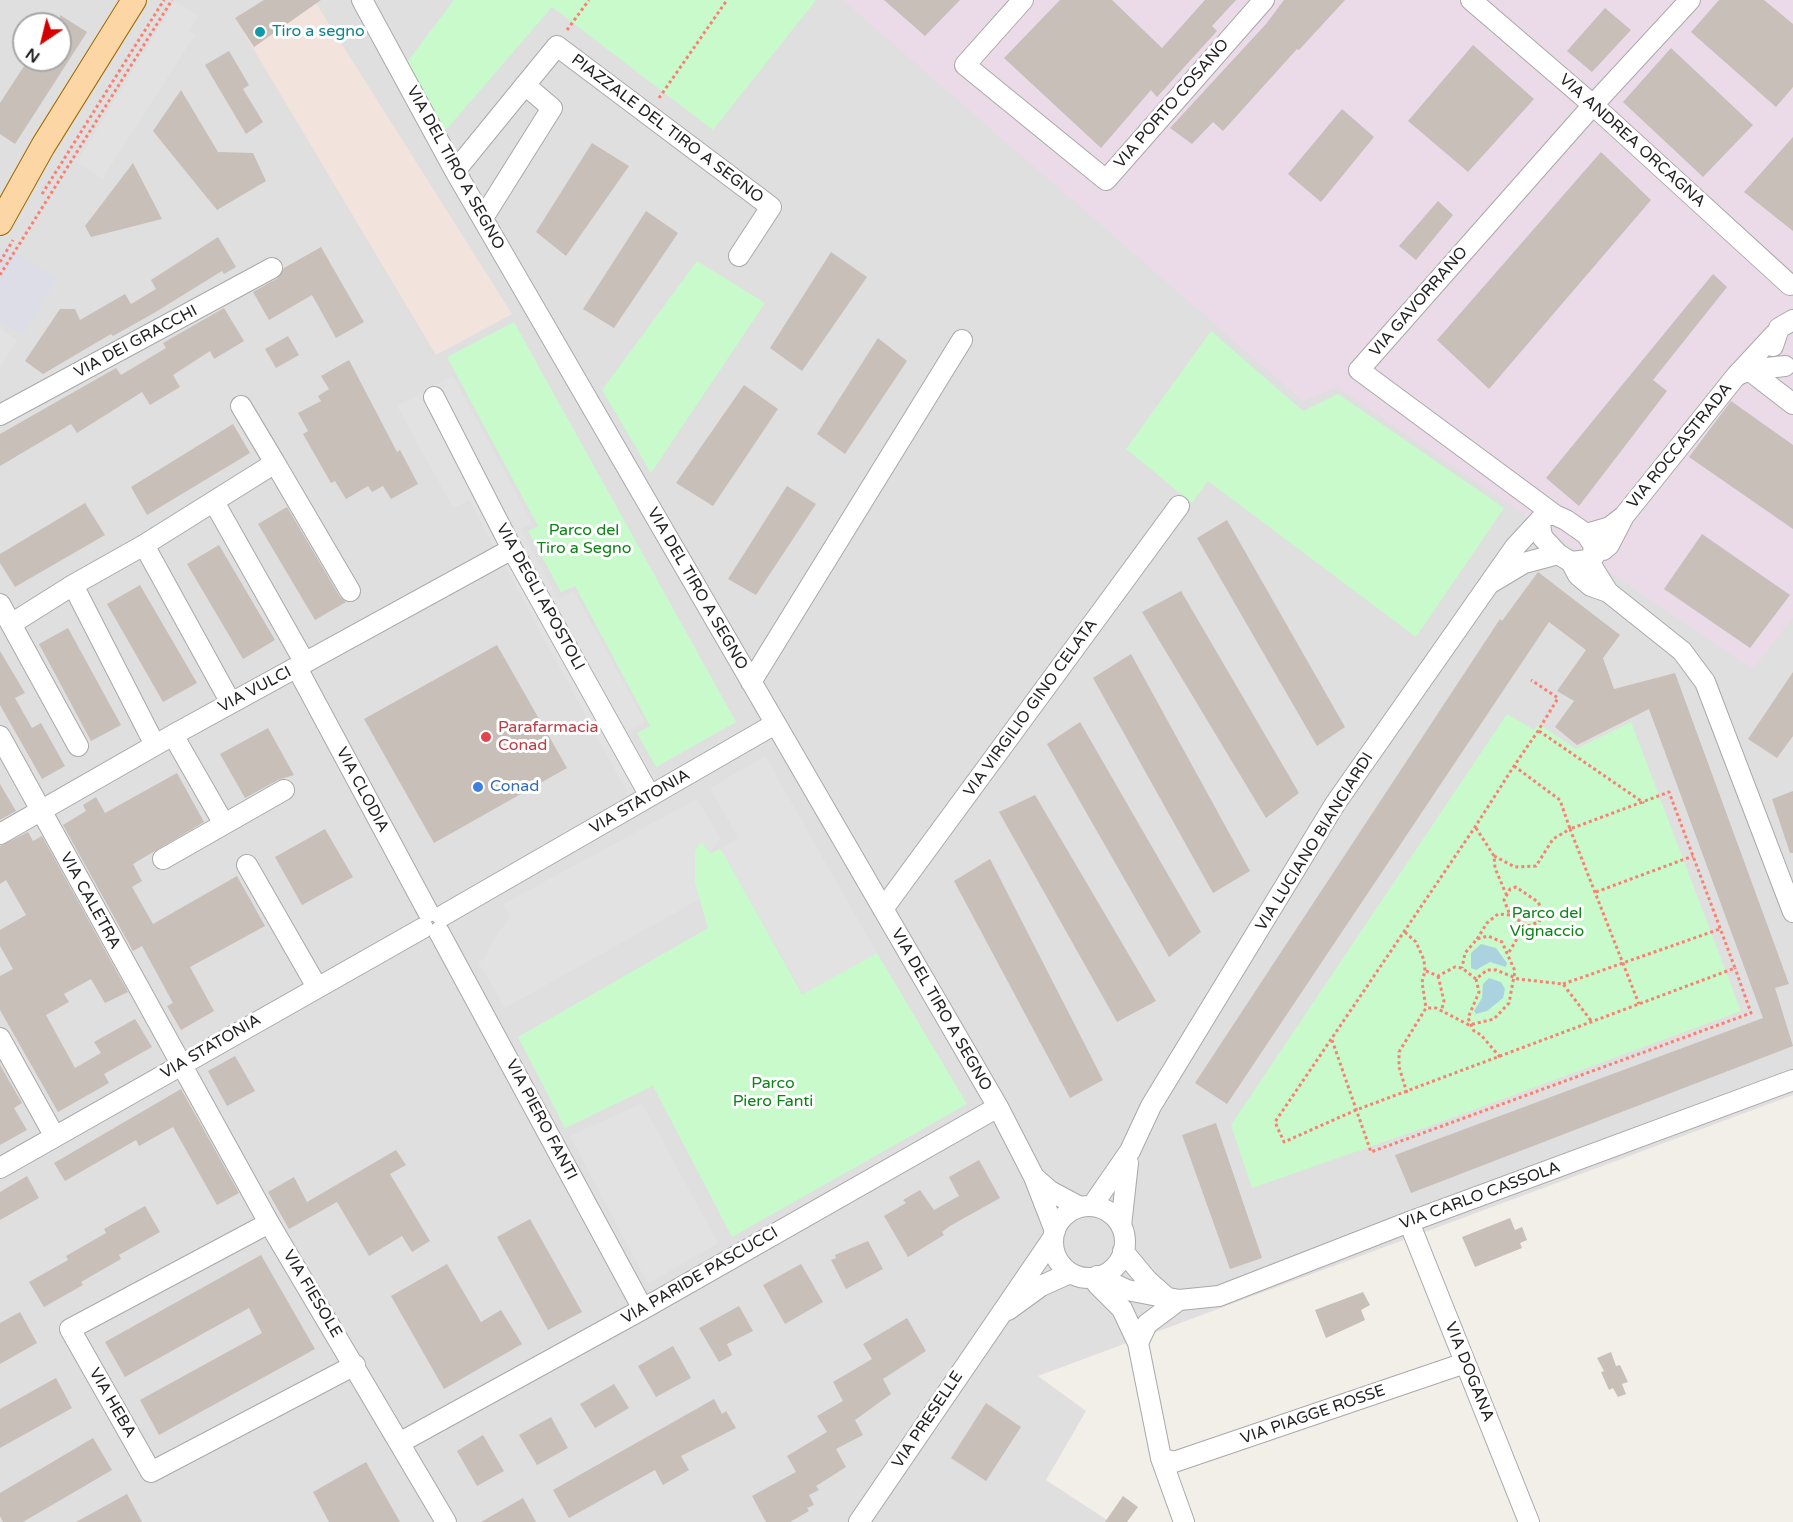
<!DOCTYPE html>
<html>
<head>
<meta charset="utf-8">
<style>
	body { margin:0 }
	#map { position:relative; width:1793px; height:1522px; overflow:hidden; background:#f2efe9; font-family:"Varela Round",sans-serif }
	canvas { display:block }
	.north { position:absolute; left:12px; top:12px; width:60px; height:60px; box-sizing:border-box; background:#fff; border:2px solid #a7a7a7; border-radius:50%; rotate:215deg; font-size:16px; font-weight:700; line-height:24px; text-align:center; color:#222 }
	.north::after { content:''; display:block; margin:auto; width:21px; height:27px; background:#d40000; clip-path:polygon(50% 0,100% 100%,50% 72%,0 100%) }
</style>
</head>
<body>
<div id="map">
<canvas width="1793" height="1522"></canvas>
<div class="north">N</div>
</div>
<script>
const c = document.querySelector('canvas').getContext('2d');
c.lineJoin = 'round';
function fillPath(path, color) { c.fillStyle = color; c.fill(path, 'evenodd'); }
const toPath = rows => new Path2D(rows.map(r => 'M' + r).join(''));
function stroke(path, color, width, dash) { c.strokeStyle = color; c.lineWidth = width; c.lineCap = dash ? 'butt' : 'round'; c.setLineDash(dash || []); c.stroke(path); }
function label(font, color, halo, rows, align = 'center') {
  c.font = font + ' "Varela Round",sans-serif'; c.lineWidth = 6; c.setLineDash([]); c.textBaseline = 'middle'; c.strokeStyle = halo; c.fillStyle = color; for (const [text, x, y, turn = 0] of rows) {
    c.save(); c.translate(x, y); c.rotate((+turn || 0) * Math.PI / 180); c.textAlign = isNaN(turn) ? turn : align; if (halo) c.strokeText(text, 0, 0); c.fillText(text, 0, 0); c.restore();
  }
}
fillPath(toPath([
	[0,0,1793,0,1793,1095,1038,1376,1086,1411,1046,1480,1110,1522,0,1522],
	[24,24,60,24,60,60,24,60]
]), '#e0dfdf');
fillPath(toPath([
	[843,0,1793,0,1793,617,1753,669,1337,387,1303,401]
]), '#ebdbe8');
fillPath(toPath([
	[264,0,314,0,512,314,436,355,235,18]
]), '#f3e3dd');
fillPath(toPath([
	[454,0,816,0,713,130,552,7,446,130,404,66],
	[697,261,765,303,651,473,602,390],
	[514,322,736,722,656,767,637,733,650,726,575,586,561,592,528,531,538,526,447,357],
	[1211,331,1303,411,1338,394,1504,508,1416,637,1208,481,1192,503,1126,449],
	[1507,714,1534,730,1539,724,1576,749,1631,722,1741,1011,1435,1124,1252,1188,1231,1125],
	[702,842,710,853,721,849,802,994,877,953,967,1104,732,1237,653,1086,565,1128,518,1037,708,928,695,884,695,850]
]), '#c8facc');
fillPath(toPath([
	[175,1,198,16,189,30,195,35,102,179,77,162],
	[0,328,18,340,0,367],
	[453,376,532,523,521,529,558,599,574,591,645,722,628,731,655,780,628,794,469,500,453,508,397,406],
	[765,756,877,953,803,994,721,849,738,838,710,788],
	[697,799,721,839,710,853,702,842,695,850,695,884,700,899,505,1008,478,962,484,959,499,931,511,917,503,904],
	[642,1103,718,1243,648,1284,570,1136]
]), '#e2e2e2');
fillPath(toPath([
	[5,245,58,279,23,335,0,321,0,253]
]), '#dddde8');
fillPath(toPath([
	[1481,944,1496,948,1507,963,1506,967,1490,962,1476,970,1471,968,1471,953],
	[1489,978,1501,982,1505,989,1503,998,1487,1011,1476,1014,1474,1011,1482,998,1483,984]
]), '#aad3df');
fillPath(toPath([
	[264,0,321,0,254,47,235,18],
	[884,0,960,0,925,36],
	[1060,0,1112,0,1162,48,1205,0,1236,0,1212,26,1217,31,1157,97,1151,90,1101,148,1004,58],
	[1284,0,1345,0,1299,50,1297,49,1223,131,1213,122,1192,144,1170,128,1266,24],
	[1719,0,1764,0,1793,24,1793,87,1776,107,1691,32],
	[1605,8,1631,30,1592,72,1567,51],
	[60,15,87,32,15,144,0,134,0,103,28,60,60,60],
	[1473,45,1534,99,1468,172,1408,121],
	[1671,48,1753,125,1703,177,1623,102],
	[229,51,249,85,243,89,263,122,246,134,205,65],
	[181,90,218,152,253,153,266,181,217,210,153,131],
	[1342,109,1374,137,1321,202,1288,174],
	[1793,137,1793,231,1744,192],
	[592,143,629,166,566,256,536,232],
	[1601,152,1651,200,1489,389,1437,340],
	[133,163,162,219,91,237,85,226],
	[1438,201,1453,215,1416,260,1399,246],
	[646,211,678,233,614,328,583,309],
	[218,237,236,267,224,274,222,271,154,313,113,336,111,334,43,374,25,361,60,309,75,309,80,320,125,294,131,304,156,289,151,280],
	[321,247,364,322,336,338,312,295,269,320,253,292,278,278,284,268],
	[831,252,867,277,802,371,770,348],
	[1713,274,1727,287,1653,380,1667,391,1579,506,1546,478],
	[224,308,244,341,214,359,210,351,173,375,180,387,150,405,142,392,77,433,71,424,0,466,0,434,116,368,121,375,166,348,163,343],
	[288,336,299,355,276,368,265,349],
	[878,338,907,361,845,454,817,434],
	[349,360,397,452,400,450,418,484,391,499,383,486,372,492,368,486,346,499,335,481,331,483,303,434,308,431,298,413,321,401,318,396,329,389,321,376],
	[744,385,778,409,713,506,676,483],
	[1731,401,1793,445,1793,529,1689,457],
	[233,424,250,453,147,515,131,487],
	[787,486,816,504,756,595,728,579],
	[85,503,105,535,15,587,0,563,0,554],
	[287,507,340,597,346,602,315,620,258,524],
	[1227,520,1345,727,1317,746,1197,538],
	[1702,534,1790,595,1750,648,1664,589],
	[219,545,275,640,243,659,187,564],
	[1538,572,1620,635,1603,658,1614,689,1675,673,1789,984,1775,988,1793,1046,1411,1193,1395,1155,1763,1018,1649,709,1577,745,1555,727,1574,701,1557,691,1586,650,1549,622,1227,1104,1195,1083,1500,619,1502,621],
	[140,585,197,683,163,702,107,604],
	[1181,591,1299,793,1266,818,1142,612],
	[68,628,121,725,91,741,39,644],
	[497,645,567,768,434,843,364,719],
	[0,651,25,693,15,698,32,728,41,723,65,766,42,779,0,705],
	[1131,654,1250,871,1213,893,1093,678],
	[1793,672,1793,736,1777,758,1748,739],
	[1080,722,1201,932,1169,957,1047,744],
	[268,728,294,775,278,780,245,798,220,754],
	[177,773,204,822,133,864,142,881,132,887,153,924,237,876,265,926,190,967,214,1011,181,1030,167,1006,173,1003,142,946,133,951,63,825,86,811,83,805,96,797,105,813],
	[0,784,16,811,0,820],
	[1793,791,1793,853,1790,853,1772,799],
	[1035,795,1156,1001,1117,1022,999,812],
	[325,829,353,877,302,905,275,857],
	[28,832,33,841,42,836,128,992,105,1003,91,979,64,994,69,1002,46,1015,75,1068,101,1053,94,1042,135,1019,152,1047,104,1074,109,1083,58,1112,0,1010,0,976,13,969,0,946,0,930,26,915,6,880,0,884,0,846],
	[990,859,1103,1080,1070,1098,954,881],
	[235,1056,255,1091,227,1106,208,1071],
	[0,1065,22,1103,14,1108,27,1130,0,1145],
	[181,1089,239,1193,217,1205,173,1127,139,1146,136,1140,65,1181,54,1163],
	[1216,1123,1262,1258,1230,1269,1182,1135],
	[396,1150,406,1165,390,1174,430,1241,412,1252,402,1236,369,1256,337,1202,289,1229,268,1192,294,1177,307,1202],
	[979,1160,1000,1198,950,1226,942,1232,944,1235,908,1257,884,1216,906,1203,903,1200,920,1190,934,1210,959,1196,949,1177],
	[27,1176,39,1198,0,1220,0,1192],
	[145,1206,160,1232,119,1255,121,1259,81,1282,83,1285,44,1307,29,1282,68,1260,66,1256,106,1233,104,1229],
	[1510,1218,1515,1230,1522,1227,1527,1240,1520,1243,1522,1248,1475,1267,1462,1237],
	[530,1219,582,1312,548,1330,497,1237],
	[868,1241,883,1269,846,1289,831,1260,836,1258,835,1255],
	[261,1255,315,1349,159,1435,140,1400,262,1333,249,1308,125,1377,105,1342],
	[447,1264,481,1322,501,1310,522,1344,444,1389,391,1296],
	[801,1264,823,1302,785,1324,763,1285],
	[1363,1292,1370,1305,1361,1310,1365,1320,1326,1338,1315,1310],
	[739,1306,753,1331,727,1344,732,1355,719,1362,699,1328],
	[20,1312,37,1343,0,1364,0,1323],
	[907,1318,926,1351,883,1379,891,1394,855,1420,863,1435,836,1449,846,1467,816,1486,819,1490,809,1495,814,1505,807,1508,809,1511,790,1522,766,1522,752,1496,796,1472,787,1456,827,1432,817,1416,843,1401,833,1382,872,1359,863,1344],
	[673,1346,691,1378,656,1397,638,1366],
	[1611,1352,1616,1366,1620,1365,1628,1382,1622,1384,1626,1394,1618,1397,1613,1388,1609,1390,1601,1372,1604,1371,1597,1358],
	[56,1378,72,1408,0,1448,0,1409],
	[614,1384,629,1408,595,1428,580,1404],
	[714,1399,722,1414,726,1411,736,1428,681,1456,689,1470,663,1485,655,1470,569,1518,553,1490],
	[986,1403,1021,1427,986,1481,951,1458],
	[551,1417,568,1448,537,1465,519,1435],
	[483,1435,504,1471,477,1486,457,1451],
	[93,1438,112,1470,23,1522,3,1522,0,1516,0,1493],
	[366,1462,400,1522,329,1522,313,1492],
	[127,1494,142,1522,76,1522],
	[1123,1496,1138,1507,1127,1522,1105,1522],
	[523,1498,536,1522,481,1522]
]), '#c7bfb8');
const minor = toPath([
	[362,0,455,171,998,1107,1034,1177,1055,1231],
	[1023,0,965,65,1106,180,1264,0],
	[1471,0,1593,105,1790,285],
	[455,171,557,46,771,207,739,256],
	[483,218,552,108,525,85],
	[1775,334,1736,376,1749,370,1785,366],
	[1773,346,1779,328,1793,320],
	[1749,370,1793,404],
	[434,397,512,549,650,796],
	[241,406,275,463],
	[0,415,272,268],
	[214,502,305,663],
	[1546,515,1555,515,1566,520,1586,534,1593,544,1594,556,1588,560,1571,562,1558,554,1543,538,1541,532,1540,520,1546,515],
	[1555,515,1359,370,1593,105,1690,0],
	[1624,516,1736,376],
	[1540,520,1515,547,1489,584,1524,563,1558,554],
	[1586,534,1610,527,1624,516,1609,545,1603,550,1595,550],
	[144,545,231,703],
	[1571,562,1578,575,1591,586,1608,592,1588,560],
	[1608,592,1682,651,1705,682,1793,912],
	[0,604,78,746],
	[11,624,73,585],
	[297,668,428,912],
	[751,682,962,340],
	[173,735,224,824],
	[0,736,269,1223,446,1522],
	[155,745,73,585,144,545,275,463,350,591],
	[0,834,173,735,512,549],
	[163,859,284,790],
	[247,865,317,987],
	[883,909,1179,506],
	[442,916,775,724],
	[439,932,643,1309],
	[0,1038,55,1137],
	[0,1168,423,928],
	[1034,1177,1050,1191,1080,1207],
	[1092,1206,1130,1151,1151,1106,1335,804,1489,584],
	'1053 1242a36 36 0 1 1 72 0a36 36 0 1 1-72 0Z',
	[1409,1222,1529,1522],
	[269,1223,70,1329,151,1472,355,1365],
	[1121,1226,1128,1163],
	[1123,1251,1147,1280,1166,1297],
	[1097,1276,1127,1290,1179,1300,1219,1296,1409,1222,1793,1080],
	[1097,1284,1122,1309,1138,1343,1161,1458,1184,1522],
	[1008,1310,1041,1286,1070,1273],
	[1138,1343,1147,1324,1179,1300],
	[401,1442,643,1309,998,1107],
	[1161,1458,1174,1462,1465,1363],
	[859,1522,1053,1238]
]);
const major = toPath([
	[0,223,43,146,134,0]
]);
stroke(minor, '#a9a9a9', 22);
stroke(major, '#a06b00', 26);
stroke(toPath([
	[567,30,589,0],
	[659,98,727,0],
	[42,194,164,0],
	[0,262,13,240],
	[0,275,172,0],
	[1539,731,1644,803],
	[1514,766,1560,800,1570,829,1669,792,1735,968,1356,1110,1284,1142,1275,1122,1475,827,1514,766,1538,731,1558,698,1531,680],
	[1476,828,1494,856,1495,868,1506,894],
	[1494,856,1515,867,1536,866,1553,839,1570,829,1639,1004],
	[1596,892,1693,856],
	[1405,932,1416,942,1424,960,1425,971,1422,982,1426,1008],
	[1477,939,1487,923,1498,914,1510,915,1528,926,1539,922,1543,912,1538,902,1516,887,1510,889,1504,900,1510,915],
	[1509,952,1525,926],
	[1426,971,1438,976,1455,967,1462,968,1476,979],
	[1438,976,1444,1001,1441,1012],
	[1563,984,1720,929],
	[1332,1040,1371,1152,1751,1013,1735,968],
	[1500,1057,1481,1035,1474,1031,1468,1018,1479,992,1476,979,1487,970,1496,970,1518,979,1563,984,1592,1022],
	[1407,1093,1399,1067,1399,1052,1426,1008,1436,1008,1469,1025,1494,1019,1509,1003,1515,971,1502,942,1488,936,1477,939,1465,953,1462,968]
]), '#fa8072', 3, [3, 3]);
stroke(minor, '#fff', 20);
stroke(major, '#fcd6a4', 24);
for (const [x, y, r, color] of [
	[260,32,6,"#0f9aa8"],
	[486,737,6,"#e0444e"],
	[478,787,6,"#3f7fe0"]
]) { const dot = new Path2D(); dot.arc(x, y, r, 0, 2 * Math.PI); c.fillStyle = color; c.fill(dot); stroke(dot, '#fff', 2); }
label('16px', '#0d838f', '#fff', [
	["Tiro a segno",272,32]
], 'left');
label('16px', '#222', '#fff', [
	["VIA PORTO COSANO",1172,104,-49],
	["PIAZZALE DEL TIRO A SEGNO",667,129,37],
	["VIA ANDREA ORCAGNA",1632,141,42],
	["VIA DEL TIRO A SEGNO",455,168,61],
	["VIA GAVORRANO",1419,302,-49],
	["VIA DEI GRACCHI",136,342,-28],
	["VIA ROCCASTRADA",1680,446,-51],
	["VIA DEL TIRO A SEGNO",697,589,60],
	["VIA DEGLI APOSTOLI",540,597,61],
	["VIA VULCI",255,690,-28],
	["VIA VIRGILIO GINO CELATA",1031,708,-54],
	["VIA CLODIA",362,790,62],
	["VIA STATONIA",640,802,-30],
	["VIA LUCIANO BIANCIARDI",1315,842,-58],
	["VIA CALETRA",90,901,61],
	["VIA DEL TIRO A SEGNO",941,1010,60],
	["VIA STATONIA",211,1047,-30],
	["VIA PIERO FANTI",541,1120,62],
	["VIA CARLO CASSOLA",1480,1196,-20],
	["VIA PARIDE PASCUCCI",700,1276,-30],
	["VIA FIESOLE",312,1294,59],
	["VIA DOGANA",1469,1372,68],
	["VIA HEBA",112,1403,60],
	["VIA PIAGGE ROSSE",1313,1415,-19],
	["VIA PRESELLE",928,1420,-56]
]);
label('16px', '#0c8416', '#fff', [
	["Parco del",584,531],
	["Tiro a Segno",584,549],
	["Parco del",1547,914],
	["Vignaccio",1547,932],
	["Parco",773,1084],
	["Piero Fanti",773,1102]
]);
label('16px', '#be3a42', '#fff', [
	["Parafarmacia",498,728],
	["Conad",498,746]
], 'left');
label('16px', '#366cbe', '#fff', [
	["Conad",490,787]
], 'left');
</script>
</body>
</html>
